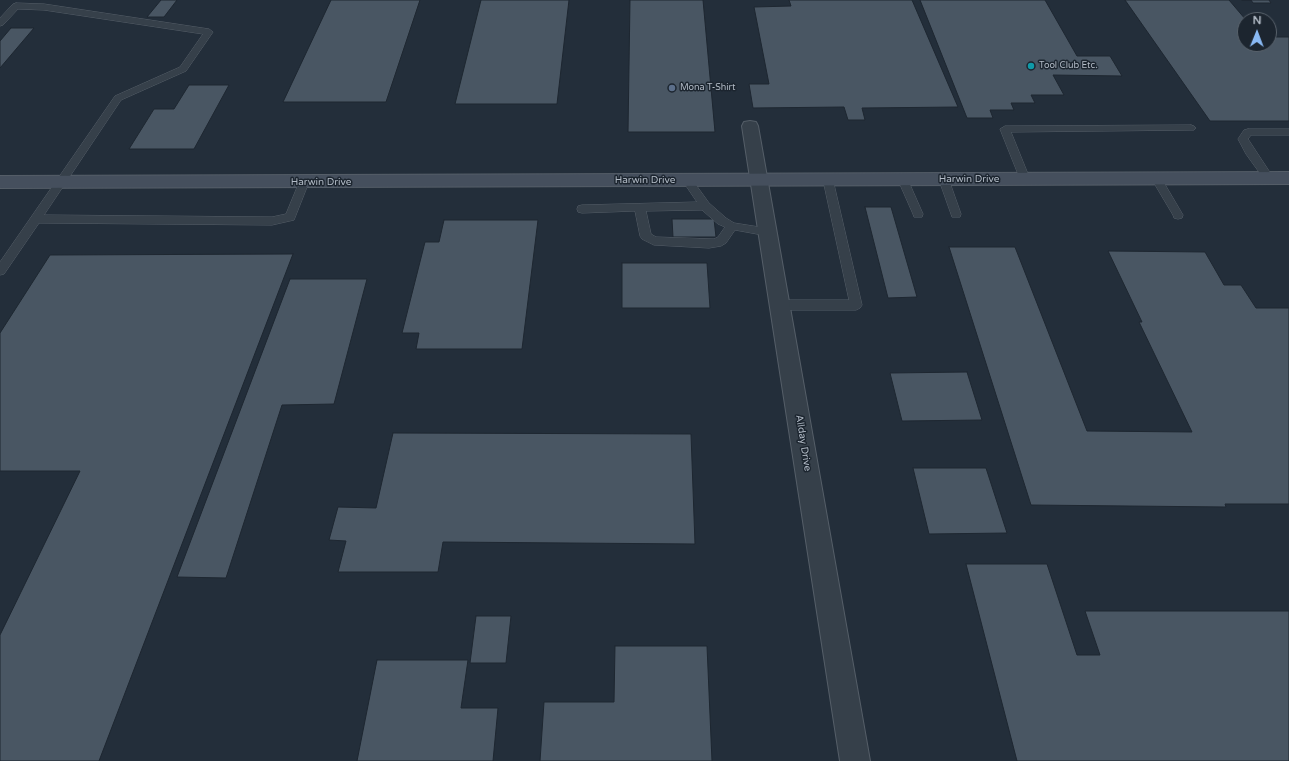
<!DOCTYPE html>
<html>
<head>
<meta charset="utf-8">
<style>
	body { margin:0 }
	#map { position:relative; width:1289px; height:761px; overflow:hidden; background:#232e3a; font-family:"Varela Round",sans-serif }
	canvas { display:block }
	.north { position:absolute; left:1237px; top:12px; width:40px; height:40px; box-sizing:border-box; background:#1c252f; border:1px solid #58616b; border-radius:50%; rotate:1deg; font-size:11px; font-weight:700; line-height:16px; text-align:center; color:#b2bbc6 }
	.north::after { content:''; display:block; margin:auto; width:14px; height:18px; background:#89b9f4; clip-path:polygon(50% 0,100% 100%,50% 72%,0 100%) }
</style>
</head>
<body>
<div id="map">
<canvas width="1289" height="761"></canvas>
<div class="north">N</div>
</div>
<script>
const c = document.querySelector('canvas').getContext('2d');
c.lineJoin = 'round';
function fillPath(path, color) { c.fillStyle = color; c.fill(path, 'evenodd'); }
const toPath = rows => new Path2D(rows.map(r => 'M' + r).join(''));
function stroke(path, color, width, dash) { c.strokeStyle = color; c.lineWidth = width; c.lineCap = dash ? 'butt' : 'round'; c.setLineDash(dash || []); c.stroke(path); }
function label(font, color, halo, rows, align = 'center') {
  c.font = font + ' "Varela Round",sans-serif'; c.lineWidth = 3; c.setLineDash([]); c.textBaseline = 'middle'; c.strokeStyle = halo; c.fillStyle = color; for (const [text, x, y, turn = 0] of rows) {
    c.save(); c.translate(x, y); c.rotate((+turn || 0) * Math.PI / 180); c.textAlign = isNaN(turn) ? turn : align; if (halo) c.strokeText(text, 0, 0); c.fillText(text, 0, 0); c.restore();
  }
}
const building = toPath([
	[161,0,177,0,164,17,147,17,161,0],
	[331,0,420,0,386,102,283,102,331,0],
	[481,0,569,0,557,104,455,104,481,0],
	[630,0,703,0,715,132,628,132,630,0],
	[789,0,912,0,958,107,862,108,865,120,848,120,844,107,753,108,749,84,769,84,754,7,791,6,789,0],
	[920,0,1045,0,1077,56,1110,56,1122,76,1053,75,1064,95,1031,95,1035,103,1011,103,1014,110,990,110,993,118,967,118,920,0],
	[1125,0,1229,0,1246,20,1245,20,1245,44,1269,44,1269,37,1289,37,1289,121,1210,121,1125,0],
	[1242,0,1269,0,1271,3,1253,3,1251,0,1242,0],
	[11,28,34,28,0,68,0,41,11,28],
	[189,85,229,85,194,149,129,149,154,109,174,109,189,85],
	[865,207,891,207,917,297,888,298,865,207],
	[672,219,714,219,716,237,673,237,672,219],
	[444,220,538,220,522,349,416,349,419,333,402,333,425,242,439,242,444,220],
	[949,247,1015,247,1087,431,1192,432,1139,322,1142,322,1108,251,1205,252,1224,285,1241,285,1256,308,1289,308,1289,504,1225,504,1226,507,1031,505,949,247],
	[293,254,99,761,0,761,0,635,80,471,0,471,0,333,50,255,293,254],
	[622,263,707,263,710,308,622,308,622,263],
	[290,279,367,279,334,404,282,405,226,578,177,577,290,279],
	[967,372,982,420,902,421,890,373,967,372],
	[393,433,691,434,695,544,443,542,438,572,338,572,346,541,329,540,338,507,376,508,393,433],
	[913,468,986,468,1007,533,929,534,913,468],
	[966,564,1047,564,1077,655,1100,655,1085,611,1289,611,1289,761,1017,761,966,564],
	[476,616,511,616,506,663,470,663,476,616],
	[615,646,707,646,712,761,540,761,544,702,614,702,615,646],
	[377,660,468,660,461,708,498,708,493,761,357,761,377,660]
]);
fillPath(building, '#495663');
stroke(building, '#1e2731', 1);
const service = toPath([
	[16,3,44,4,209,29,213,32,186,71,121,100,44,215,272,217,286,214,300,180,308,180,309,182,294,220,272,225,39,223,4,274,0,275,0,262,115,96,180,67,203,34,44,10,18,9,3,25,0,26,0,18,13,4,16,3],
	[1191,125,1194,126,1196,128,1194,130,1011,132,1030,179,1029,181,1025,182,1021,181,1020,179,1000,129,1005,126,1191,125],
	[1248,129,1289,129,1289,135,1251,135,1248,139,1273,177,1272,179,1264,179,1246,154,1238,139,1244,130,1248,129],
	[1156,175,1160,176,1183,215,1182,218,1178,219,1174,218,1173,215,1151,178,1152,176,1156,175],
	[687,177,691,178,709,203,726,218,734,223,772,229,774,232,772,235,768,236,735,230,726,243,721,246,709,248,654,245,642,239,640,236,635,211,582,213,578,212,577,209,578,206,582,205,697,202,682,180,683,178,687,177],
	[702,210,718,224,725,227,718,237,714,239,656,237,651,234,646,211,702,210],
	[828,177,832,178,833,180,862,305,860,308,856,310,780,310,776,308,774,305,776,302,780,300,849,300,823,180,824,178,828,177],
	[903,177,907,178,908,180,923,214,922,217,914,217,913,214,898,180,899,178,903,177],
	[944,177,948,178,949,180,961,214,960,217,952,217,951,214,939,180,940,178,944,177]
]);
const minor = toPath([
	[750,121,756,122,758,126,870,761,840,761,742,126,744,122,750,121]
]);
const secondary = toPath([
	[1289,172,1289,184,0,188,0,176,1289,172]
]);
stroke(service, '#555e68', 1);
stroke(minor, '#555e68', 2);
stroke(secondary, '#555e68', 2);
fillPath(service, '#36404a');
fillPath(minor, '#36404a');
fillPath(secondary, '#454f5d');
for (const [x, y, r, color] of [
	[1031,66,4,"#0f9aa8"],
	[672,88,4,"#5c6f8a"]
]) { const dot = new Path2D(); dot.arc(x, y, r, 0, 2 * Math.PI); c.fillStyle = color; c.fill(dot); stroke(dot, '#1c252f', 1.5); }
label('9px', '#b2bbc6', '#1c252f', [
	["Tool Club Etc.",1039,66],
	["Mona T-Shirt",680,88]
], 'left');
label('10px', '#b2bbc6', '#1c252f', [
	["Harwin Drive",969,179],
	["Harwin Drive",645,180],
	["Harwin Drive",321,182],
	["Allday Drive",803,443,81]
]);
</script>
</body>
</html>
